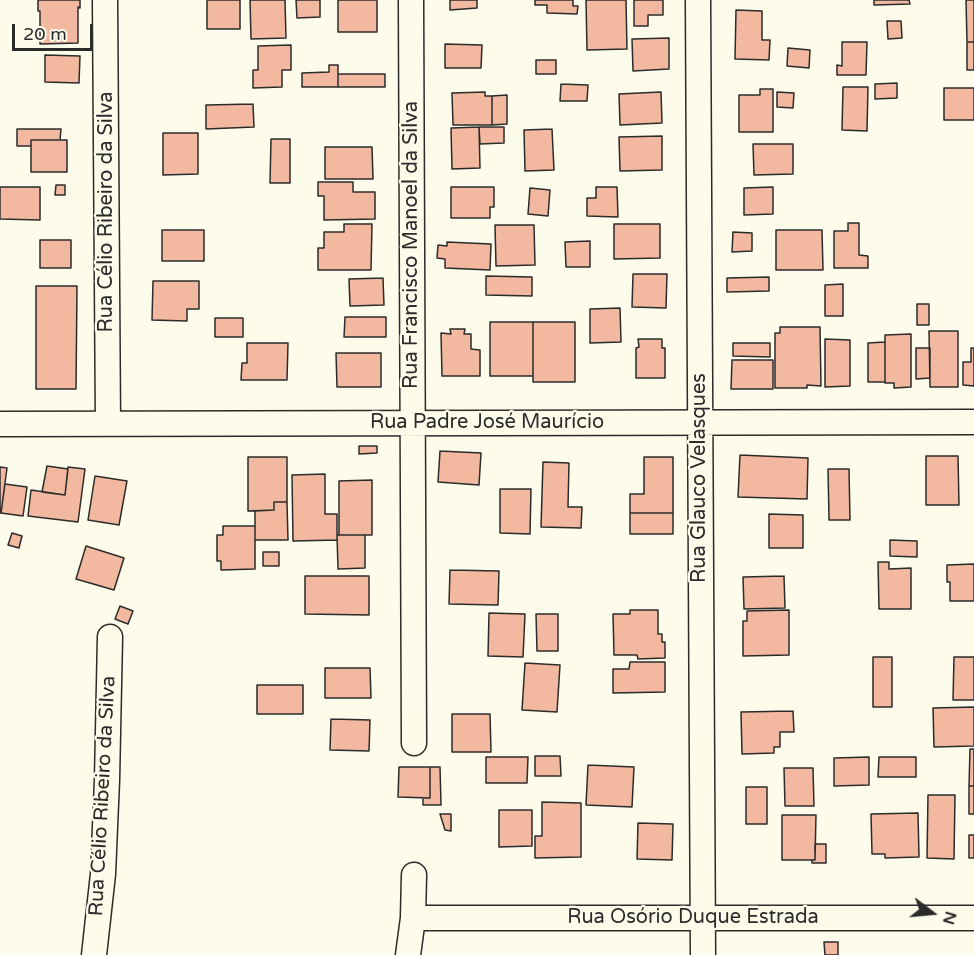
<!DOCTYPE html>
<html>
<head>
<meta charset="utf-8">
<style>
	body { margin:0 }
	#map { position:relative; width:974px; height:955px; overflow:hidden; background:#fdfbea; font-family:"Varela Round",sans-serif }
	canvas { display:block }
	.north { position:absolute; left:902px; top:883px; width:60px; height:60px; -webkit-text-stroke:4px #fdfbea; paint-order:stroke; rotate:106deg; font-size:16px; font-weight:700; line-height:24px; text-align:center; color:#2b2b2b }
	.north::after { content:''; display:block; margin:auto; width:21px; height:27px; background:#2b2b2b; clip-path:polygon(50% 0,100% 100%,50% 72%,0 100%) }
	.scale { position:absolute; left:12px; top:24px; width:81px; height:27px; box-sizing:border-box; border:3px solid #2b2b2b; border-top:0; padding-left:8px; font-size:18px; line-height:21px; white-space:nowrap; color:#2b2b2b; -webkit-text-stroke:4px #fdfbea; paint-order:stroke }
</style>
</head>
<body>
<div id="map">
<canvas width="974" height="955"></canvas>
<div class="north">N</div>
<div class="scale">20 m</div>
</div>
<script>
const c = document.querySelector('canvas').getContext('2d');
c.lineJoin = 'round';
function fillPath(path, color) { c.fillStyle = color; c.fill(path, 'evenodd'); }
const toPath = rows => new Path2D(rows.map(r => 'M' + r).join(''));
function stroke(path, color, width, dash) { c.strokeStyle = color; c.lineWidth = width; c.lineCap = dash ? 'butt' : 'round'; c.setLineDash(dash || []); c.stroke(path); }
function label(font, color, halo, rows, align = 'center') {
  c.font = font + ' "Varela Round",sans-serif'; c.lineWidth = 4.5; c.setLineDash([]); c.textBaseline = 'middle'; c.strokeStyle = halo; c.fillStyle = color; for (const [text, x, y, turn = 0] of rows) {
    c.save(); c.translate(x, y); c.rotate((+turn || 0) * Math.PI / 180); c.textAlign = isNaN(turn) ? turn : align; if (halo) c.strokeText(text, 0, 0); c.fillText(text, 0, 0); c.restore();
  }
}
const building = toPath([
	[38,0,80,0,80,8,78,7,78,43,40,44,40,11,38,11,38,0],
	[207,0,240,0,240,29,207,29,207,0],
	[250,0,285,0,286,38,251,39,250,0],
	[296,0,320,0,320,17,297,18,296,0],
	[338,0,377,0,377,32,338,32,338,0],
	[450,0,477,0,477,8,450,10,450,0],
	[535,0,573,0,573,6,578,6,577,14,547,13,547,5,535,5,535,0],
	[586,0,626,0,627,49,587,50,586,0],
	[634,0,663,0,663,15,648,15,648,26,634,26,634,0],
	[874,0,909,0,910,4,874,5,874,0],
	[966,0,974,0,974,42,967,42,966,0],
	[736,10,762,11,762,40,770,40,769,60,735,59,736,10],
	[887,21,901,21,902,38,888,39,887,21],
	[669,38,669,69,633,71,632,39,669,38],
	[842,42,867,42,866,75,837,75,837,65,842,66,842,42],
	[967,42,974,42,974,70,967,70,967,42],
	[445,44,482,45,481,68,445,68,445,44],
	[291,45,291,70,282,70,282,87,253,88,253,70,258,70,258,46,291,45],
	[788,48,810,50,809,68,787,66,788,48],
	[45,55,80,56,79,83,45,82,45,55],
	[536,60,556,60,556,74,536,74,536,60],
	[329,65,338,65,338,87,302,87,302,73,329,72,329,65],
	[338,74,385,74,385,87,338,87,338,74],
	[897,83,897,98,875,99,875,84,897,83],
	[561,84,588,85,587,101,560,101,561,84],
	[843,87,868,87,867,131,842,130,843,87],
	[944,88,974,88,974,120,944,120,944,88],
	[760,89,773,89,773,132,739,132,739,95,760,95,760,89],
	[485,92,485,96,492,96,492,125,453,125,452,93,485,92],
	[661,92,662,123,620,125,619,94,661,92],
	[777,92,794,93,793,108,777,107,777,92],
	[507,95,507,124,492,125,492,96,507,95],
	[253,104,254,127,206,129,206,105,253,104],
	[479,127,504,127,504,143,480,144,479,127],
	[479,127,480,168,452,169,451,128,479,127],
	[17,129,61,129,60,140,31,140,31,146,17,146,17,129],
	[552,129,554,170,525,171,524,130,552,129],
	[163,133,198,133,198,174,163,175,163,133],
	[662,136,662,170,620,171,619,137,662,136],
	[271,139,290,139,290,183,270,183,271,139],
	[31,140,67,140,67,172,31,172,31,140],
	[753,144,793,144,793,174,754,175,753,144],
	[325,147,372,147,373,179,325,179,325,147],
	[318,182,353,182,353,192,375,192,375,219,324,220,324,196,318,196,318,182],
	[56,185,65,185,65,195,55,195,56,185],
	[0,187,40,187,40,220,0,219,0,187],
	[451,187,494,187,494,207,490,207,490,218,451,218,451,187],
	[596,187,617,187,618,217,587,216,587,198,596,198,596,187],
	[773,187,773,214,744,215,744,188,773,187],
	[530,188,550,190,548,216,528,214,530,188],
	[848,223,859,223,859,255,868,256,868,268,834,268,834,231,848,231,848,223],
	[344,224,372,224,371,270,318,270,318,248,324,248,324,232,344,232,344,224],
	[614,224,660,224,660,258,614,259,614,224],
	[495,225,534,225,535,265,496,266,495,225],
	[162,230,204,230,204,261,162,261,162,230],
	[776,230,822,230,823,270,776,270,776,230],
	[733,232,752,233,752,251,732,252,733,232],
	[40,240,71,240,71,268,40,268,40,240],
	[590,241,590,267,566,267,565,242,590,241],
	[447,242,491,244,490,270,445,268,445,259,437,258,438,245,447,246,447,242],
	[633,274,667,274,666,308,632,307,633,274],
	[486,276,532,277,532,296,486,295,486,276],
	[769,277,769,291,727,292,727,278,769,277],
	[383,278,384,305,350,306,349,279,383,278],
	[153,281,199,281,199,309,187,309,187,321,152,320,153,281],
	[843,284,843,316,825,316,825,285,843,284],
	[36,286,77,286,76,389,36,389,36,286],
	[917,304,929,304,929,325,917,325,917,304],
	[620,308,621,342,590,343,590,309,620,308],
	[345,317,386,317,386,337,344,337,345,317],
	[215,318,243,318,243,337,215,337,215,318],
	[490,322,533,322,533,376,490,376,490,322],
	[533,322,575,322,575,382,533,382,533,322],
	[780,327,820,327,821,386,807,385,807,388,775,388,775,333,780,333,780,327],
	[450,329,465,329,464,334,471,334,471,349,480,350,480,376,442,376,441,333,451,334,450,329],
	[929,331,958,331,958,387,930,387,929,331],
	[911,334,911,387,894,388,894,383,885,383,885,335,911,334],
	[638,339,662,339,662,348,665,348,665,378,636,378,636,348,639,347,638,339],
	[825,339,850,340,850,386,825,387,825,339],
	[885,342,885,382,868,382,868,343,885,342],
	[247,343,288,343,287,380,241,380,242,363,247,363,247,343],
	[733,343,770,343,770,357,733,356,733,343],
	[916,348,930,348,930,378,916,379,916,348],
	[971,348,974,348,974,386,963,385,963,362,971,362,971,348],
	[336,353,381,353,381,387,337,387,336,353],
	[732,360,773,360,773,389,731,389,732,360],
	[359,446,377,446,377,453,359,454,359,446],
	[440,451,481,453,479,485,438,482,440,451],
	[740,455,808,458,807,499,738,497,740,455],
	[926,456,958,456,959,505,926,505,926,456],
	[248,457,287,457,287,502,274,502,274,510,248,511,248,457],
	[644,457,673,457,673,513,630,513,630,494,644,494,644,457],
	[543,462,569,463,568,507,582,507,581,528,541,527,543,462],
	[47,466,68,469,65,495,42,492,47,466],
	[0,467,7,468,1,513,0,513,0,467],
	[68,467,85,469,78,522,28,516,31,490,65,495,68,467],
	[828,469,849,469,850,520,829,520,828,469],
	[325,474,325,514,337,514,337,540,293,541,292,475,325,474],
	[95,476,127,481,119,525,88,520,95,476],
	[372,480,372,535,339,535,339,481,372,480],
	[5,484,27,487,23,516,1,513,5,484],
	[500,489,531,489,530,534,500,533,500,489],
	[274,502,287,502,288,540,255,540,255,511,274,510,274,502],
	[630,513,673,513,673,534,630,534,630,513],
	[769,514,803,515,803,548,769,548,769,514],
	[223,526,255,526,255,569,221,570,221,561,217,561,217,535,223,535,223,526],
	[12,533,22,536,19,548,8,545,12,533],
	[337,535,365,535,365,568,338,569,337,535],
	[890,540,917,541,917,557,890,556,890,540],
	[86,546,124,558,114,590,76,579,86,546],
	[263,552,279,552,279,566,263,566,263,552],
	[878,562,889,562,889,569,911,568,911,609,879,609,878,562],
	[974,564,974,601,950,601,950,582,947,582,947,565,974,564],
	[450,570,499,571,498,605,449,604,450,570],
	[305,576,369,576,369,615,305,614,305,576],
	[784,576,785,608,744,609,743,577,784,576],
	[120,606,133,611,128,624,115,619,120,606],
	[630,610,658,610,658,634,662,634,662,642,665,642,665,658,638,659,637,655,614,655,613,614,630,614,630,610],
	[789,610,789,655,743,656,743,621,747,621,747,611,789,610],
	[489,613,525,614,523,657,488,656,489,613],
	[536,614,558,614,558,651,537,651,536,614],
	[873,657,892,657,892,707,873,707,873,657],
	[954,657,974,657,974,700,953,700,954,657],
	[630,662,665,662,665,692,613,693,613,669,629,669,630,662],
	[525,663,560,665,557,712,522,710,525,663],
	[325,668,370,668,371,698,325,698,325,668],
	[257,685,303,685,303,714,257,714,257,685],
	[974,707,974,746,934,747,933,708,974,707],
	[793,711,794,732,780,732,780,747,774,747,774,753,742,754,741,712,793,711],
	[452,714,490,714,491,752,452,752,452,714],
	[331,719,370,720,369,751,330,750,331,719],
	[970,749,974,749,974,786,969,786,970,749],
	[535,756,560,756,561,776,535,776,535,756],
	[486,757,528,757,527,783,486,783,486,757],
	[869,757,869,785,834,786,834,758,869,757],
	[879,757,916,757,916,777,878,777,879,757],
	[588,765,634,767,632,807,586,805,588,765],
	[399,767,430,767,430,798,398,797,399,767],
	[430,767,440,767,441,805,423,805,423,798,430,798,430,767],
	[784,768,813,768,814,806,785,806,784,768],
	[969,786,974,786,974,814,969,814,969,786],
	[746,787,767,787,767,824,746,824,746,787],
	[928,795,955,795,954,859,927,858,928,795],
	[542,802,581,803,581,857,535,858,535,836,542,836,542,802],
	[499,810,532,810,532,846,499,847,499,810],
	[918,813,919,857,885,858,885,854,872,854,871,814,918,813],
	[440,814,451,814,451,831,445,830,440,814],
	[782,815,816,815,815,860,782,860,782,815],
	[638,823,673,824,672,860,637,859,638,823],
	[969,835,974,835,974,858,969,858,969,835],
	[815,844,826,844,826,863,812,863,812,860,815,860,815,844],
	[824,942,838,942,838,955,825,955,824,942]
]);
fillPath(building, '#f2b8a0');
stroke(building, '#2b2b2b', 1.5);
const minor = toPath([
	[105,0,108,424],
	[411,0,414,743],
	[698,0,703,955],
	[0,424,974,422],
	[413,918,974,918],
	[94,955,103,874,107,780,110,637],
	[408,955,413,918,414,875]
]);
stroke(minor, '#2b2b2b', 27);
stroke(minor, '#fdfbea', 24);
label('20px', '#2b2b2b', '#fdfbea', [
	["Rua Célio Ribeiro da Silva",107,212,-90],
	["Rua Francisco Manoel da Silva",412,245,-90],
	["Rua Padre José Maurício",487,423],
	["Rua Glauco Velasques",700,478,-90],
	["Rua Célio Ribeiro da Silva",103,796,-87],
	["Rua Osório Duque Estrada",693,918]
]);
</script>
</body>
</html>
